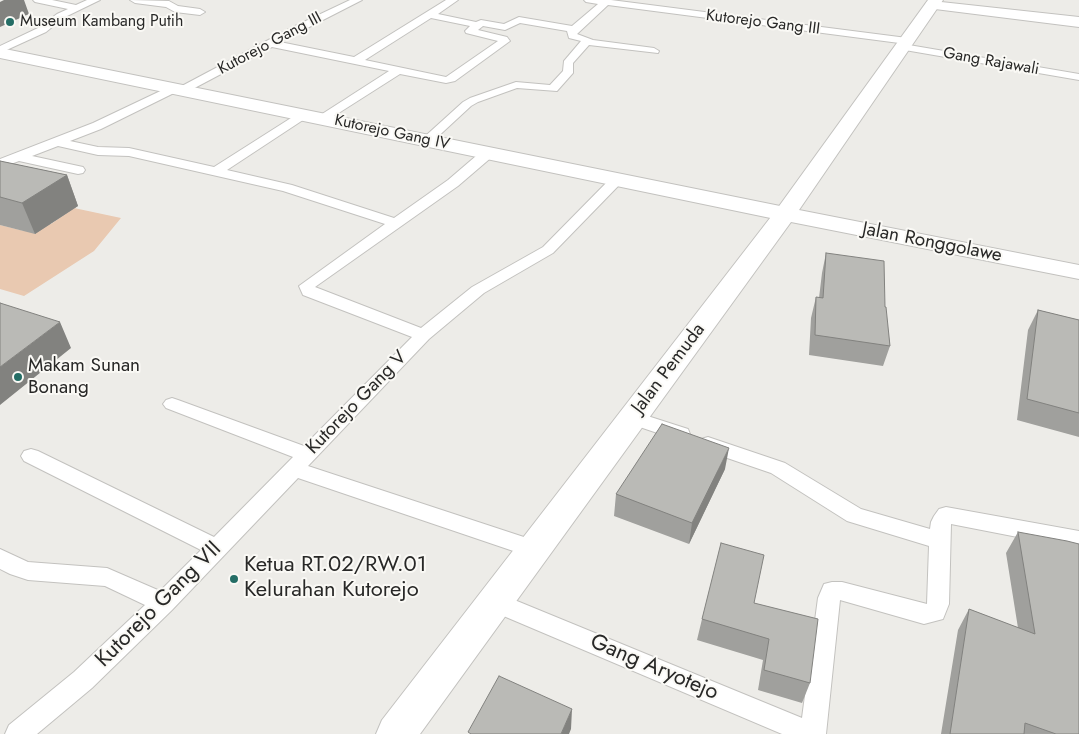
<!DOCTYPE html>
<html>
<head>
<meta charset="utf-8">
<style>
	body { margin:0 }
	canvas { display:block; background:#edece8 }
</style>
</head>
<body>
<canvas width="1079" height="734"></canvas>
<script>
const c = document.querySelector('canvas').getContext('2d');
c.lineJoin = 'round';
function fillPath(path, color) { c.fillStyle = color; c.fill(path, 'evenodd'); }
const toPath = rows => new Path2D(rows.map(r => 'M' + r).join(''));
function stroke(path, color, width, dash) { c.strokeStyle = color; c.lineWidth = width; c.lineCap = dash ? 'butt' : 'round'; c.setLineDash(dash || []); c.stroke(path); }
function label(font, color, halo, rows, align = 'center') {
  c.font = font + ' Jost,sans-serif'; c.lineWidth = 4; c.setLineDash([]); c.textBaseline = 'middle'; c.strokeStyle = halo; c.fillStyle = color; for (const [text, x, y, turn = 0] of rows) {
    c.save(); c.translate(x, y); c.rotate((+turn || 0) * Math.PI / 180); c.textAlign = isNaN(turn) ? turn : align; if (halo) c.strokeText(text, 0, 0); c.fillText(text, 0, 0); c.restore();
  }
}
fillPath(toPath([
	[74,208,121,218,94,251,24,296,0,289,0,225,24,231,40,221,51,224]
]), '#e9c9b1');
const lane = toPath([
	[33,0,52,0,76,5,87,0,100,0,63,18,46,32,0,53,0,46,38,28,57,14,68,9,35,2,33,0],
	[130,0,169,1,178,6,200,9,205,12,200,15,175,12,166,7,135,3,130,0],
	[350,0,362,0,280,42,354,57,446,0,458,0,438,14,476,22,481,20,504,24,519,17,572,26,598,4,586,2,584,0,611,0,907,38,912,41,907,44,608,5,577,34,593,40,654,48,659,51,658,53,589,45,573,63,573,73,557,91,517,88,478,102,471,106,431,143,427,144,421,140,463,102,470,98,516,82,550,85,563,71,564,61,581,41,569,38,567,31,520,23,505,30,483,26,478,30,507,37,510,41,455,81,446,83,400,74,323,123,319,122,317,119,319,116,389,71,272,47,187,92,183,93,178,91,101,129,70,141,98,147,129,148,214,167,302,111,308,115,306,118,227,170,292,185,394,218,448,180,483,150,493,150,494,153,493,156,458,186,315,287,421,328,472,287,543,247,612,177,622,177,624,180,553,253,484,293,429,339,308,466,542,543,545,549,542,555,534,558,298,478,172,610,92,688,37,734,5,734,9,725,74,672,145,605,105,586,28,580,10,574,0,569,0,549,28,562,107,568,160,591,201,550,24,461,21,456,24,451,31,449,38,451,214,537,293,457,166,408,163,404,166,400,172,398,178,400,304,446,412,337,303,295,299,286,385,224,283,191,129,156,98,155,58,146,32,156,83,167,85,170,83,173,78,174,19,161,0,168,0,159,93,123,171,86,175,85,180,87,291,28,350,0],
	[431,18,470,26,465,31,466,33,498,41,446,77,365,60,431,18],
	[903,44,1079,74,1079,80,899,49,898,47,903,44],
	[632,411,688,429,690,434,688,439,681,441,625,422,623,417,625,412,632,411],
	[708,437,785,463,861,509,930,529,931,522,934,516,939,509,946,507,1079,531,1079,549,951,524,949,604,943,619,924,624,840,600,826,734,782,734,487,609,484,602,487,595,495,592,802,718,818,598,824,584,832,582,842,582,927,604,929,546,847,521,771,473,701,449,698,444,701,439,708,437]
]);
const street = toPath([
	[932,1,1079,17,1079,27,927,8,925,5,927,2,932,1],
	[0,48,785,207,793,209,796,214,793,219,785,221,0,58,0,48]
]);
const secondary = toPath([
	[928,0,943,0,799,210,1079,265,1079,279,791,222,420,734,376,734,382,720,777,209,928,0]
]);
stroke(lane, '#c3c2bf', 2);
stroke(street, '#c3c2bf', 2);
stroke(secondary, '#c3c2bf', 2);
fillPath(lane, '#fff');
fillPath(street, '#fff');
fillPath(secondary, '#fff');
fillPath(toPath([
	[0,161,67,175,78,206,35,234,0,225],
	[826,253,885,307,890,346,883,366,809,355,811,318,816,297,819,298,822,273],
	[1038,310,1079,320,1079,437,1017,420,1028,330],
	[725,469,689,544,614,516,616,494],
	[1018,532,1079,734,941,734,958,630,969,609,1018,628,1006,553],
	[754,603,810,683,802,703,758,690,763,660,697,640,702,619]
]), '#a0a09d');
fillPath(toPath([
	[4,0,24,0,29,14,0,27,0,2],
	[67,175,78,206,35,234,22,203],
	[60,322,71,348,0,405,0,367],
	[729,448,725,469,689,544,692,523],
	[572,709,571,729,569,734,561,734]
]), '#82827f');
const building = toPath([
	[0,161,67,175,22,203,0,197,0,161],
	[826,253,884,261,885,307,886,307,890,346,815,335,816,297,823,298,826,253],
	[0,303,60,322,0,367,0,303],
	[1038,310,1079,320,1079,413,1027,399,1038,310],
	[662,424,729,448,692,523,616,494,662,424],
	[1018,532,1067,541,1079,544,1079,734,1056,734,1025,723,1024,734,950,734,969,609,1035,634,1018,532],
	[721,543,764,555,754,603,818,619,810,683,764,670,769,639,702,619,721,543],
	[499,676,572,709,561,734,471,734,468,732,499,676]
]);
fillPath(building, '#babab6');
stroke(building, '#82827f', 1);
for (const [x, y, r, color] of [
	[10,22,5,"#246d65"],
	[18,377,5,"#246d65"],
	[234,579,5,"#246d65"]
]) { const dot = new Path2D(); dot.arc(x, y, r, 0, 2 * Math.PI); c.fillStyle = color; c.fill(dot); stroke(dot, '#faf9f5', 2); }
label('16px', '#282827', '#faf9f5', [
	["Museum Kambang Putih",20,22]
], 'left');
label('16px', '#282827', '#faf9f5', [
	["Kutorejo Gang III",763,23,7],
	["Kutorejo Gang III",270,44,-28],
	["Gang Rajawali",991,62,10],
	["Kutorejo Gang IV",392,133,12]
]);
label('19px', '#282827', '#faf9f5', [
	["Jalan Ronggolawe",932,243,11],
	["Jalan Pemuda",669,369,-53],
	["Kutorejo Gang V",357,403,-46]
]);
label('19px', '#282827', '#faf9f5', [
	["Makam Sunan",28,366],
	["Bonang",28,388]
], 'left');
label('22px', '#282827', '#faf9f5', [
	["Ketua RT.02/RW.01",244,566],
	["Kelurahan Kutorejo",244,591]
], 'left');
label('22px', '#282827', '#faf9f5', [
	["Kutorejo Gang VII",159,605,-45],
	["Gang Aryotejo",654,668,23]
]);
</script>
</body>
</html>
